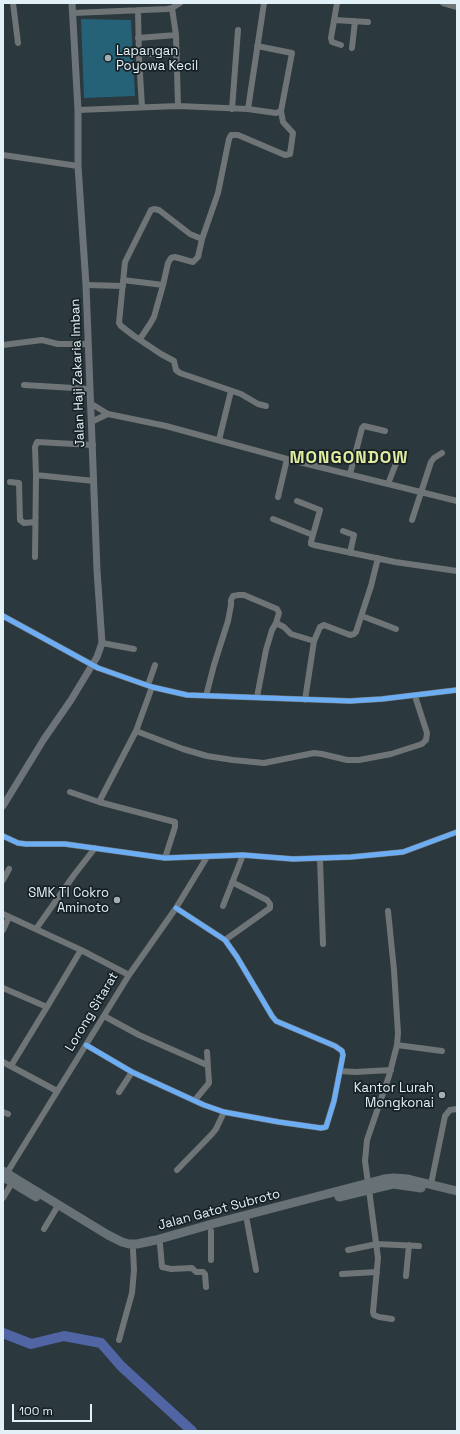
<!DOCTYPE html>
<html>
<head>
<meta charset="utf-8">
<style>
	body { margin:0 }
	#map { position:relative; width:460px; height:1434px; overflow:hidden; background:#2b383d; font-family:"Space Grotesk",sans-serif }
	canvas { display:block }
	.frame { position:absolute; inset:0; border:4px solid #e2f1f7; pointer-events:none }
	.scale { position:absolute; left:12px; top:1404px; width:80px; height:18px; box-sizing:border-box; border:2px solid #e2f1f7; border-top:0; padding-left:5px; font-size:12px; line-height:14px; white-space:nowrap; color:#e2f1f7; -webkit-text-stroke:3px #162025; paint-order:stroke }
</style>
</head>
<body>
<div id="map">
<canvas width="460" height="1434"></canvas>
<div class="frame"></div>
<div class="scale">100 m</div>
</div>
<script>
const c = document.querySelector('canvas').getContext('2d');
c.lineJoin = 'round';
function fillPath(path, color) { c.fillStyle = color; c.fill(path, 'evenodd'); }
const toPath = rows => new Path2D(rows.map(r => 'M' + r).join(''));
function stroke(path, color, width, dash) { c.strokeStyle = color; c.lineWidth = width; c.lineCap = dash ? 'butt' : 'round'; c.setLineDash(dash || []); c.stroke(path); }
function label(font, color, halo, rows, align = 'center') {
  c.font = font + ' "Space Grotesk",sans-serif'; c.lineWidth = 3.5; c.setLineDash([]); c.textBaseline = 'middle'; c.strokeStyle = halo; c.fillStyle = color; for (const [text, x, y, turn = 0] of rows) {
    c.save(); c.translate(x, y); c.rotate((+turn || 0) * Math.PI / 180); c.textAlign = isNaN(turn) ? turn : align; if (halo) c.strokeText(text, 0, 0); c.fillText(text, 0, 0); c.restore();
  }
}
fillPath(toPath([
	[81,19,131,20,135,96,84,98]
]), '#266277');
stroke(toPath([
	[3,1333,31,1344,64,1336,101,1343,121,1366,192,1431]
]), '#5165a4', 10);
stroke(toPath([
	[13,3,18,43],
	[337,3,331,38,332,42,341,45],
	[443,3,457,7],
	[172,8,176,35,178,106],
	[138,10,139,57,142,107],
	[73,13,167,9,172,8,180,3],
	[334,20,368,22],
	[138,38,176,35],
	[257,46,292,53,281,111],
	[352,48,355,21],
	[138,54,177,54],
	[232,109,238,30],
	[78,110,178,106,248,109,264,3],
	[3,155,78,166],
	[202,239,190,234,159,210,154,209,151,210,125,262,119,323,121,326,134,336,161,354,174,361,176,370,180,373,241,394,258,404,266,406],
	[123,280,163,285,154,317,150,324,140,339],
	[86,285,123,286],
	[163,285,168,263,171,258,175,257,193,262,198,257,202,239,218,193,229,139,231,135,238,135,285,155,290,154,293,133,283,122,281,111,276,113,248,109],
	[3,345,42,340,58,344,87,344],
	[24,385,90,389],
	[90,403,108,414,166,426,287,459,457,501],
	[91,422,108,414],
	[219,440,231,391],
	[350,474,362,428,364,426,385,431],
	[36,475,35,447,37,442,93,445],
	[10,482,19,483,20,520,24,523,35,522],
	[388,484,400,453],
	[278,497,287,459],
	[297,501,320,510,311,542,311,544,314,545,395,562,457,571],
	[273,519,313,535],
	[412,520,431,462,434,458,442,453],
	[343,531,354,535,350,553],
	[35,557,36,475,94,481],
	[3,616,98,668,152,687,187,695,350,701,382,699,457,690],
	[362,616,396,629],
	[102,643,134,649],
	[148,685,155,665],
	[152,687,136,731,183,749,207,756,233,760,264,763,314,753,322,754,347,760,359,760,391,754,422,744,426,740,427,733,415,696],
	[206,696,214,665,228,621,231,605,231,600,233,596,239,595,244,595,277,609,279,613,276,623,284,627,291,634,314,641],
	[257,697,266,650,272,630,276,623],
	[305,700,314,641,320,627,324,625,350,635,354,634,356,632,371,586,378,558],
	[70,792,99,802,175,822,175,827,165,858],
	[99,802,136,731],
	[3,836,18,843,26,844,65,844,165,858,243,855,293,859,351,857,403,852,457,832],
	[320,859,323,944],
	[3,880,9,869],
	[223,906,243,855],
	[3,914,81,950,129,975,5,1176],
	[36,929,74,875,95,848],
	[3,930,9,917],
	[225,940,270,908,270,904,267,900,232,882],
	[129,975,176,908,207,857],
	[3,988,47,1007,11,1066],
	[47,1007,81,950],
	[104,1016,139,1035,207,1065],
	[86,1045,132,1072,204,1105,224,1112,279,1122,321,1128,326,1127,334,1101,343,1055,342,1051,335,1046,276,1021,272,1016,237,957,225,940,176,908],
	[397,1045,442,1051],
	[3,1062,57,1091],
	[340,1071,355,1072,391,1070],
	[119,1092,132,1072],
	[195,1100,209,1083,207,1052],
	[3,1112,8,1114],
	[177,1170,212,1134,216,1129,224,1112],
	[368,1183,365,1161,367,1140,389,1076,397,1045,398,1033,394,970,388,911],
	[431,1184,445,1116,450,1110,457,1109],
	[369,1190,378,1258,373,1312,374,1315,379,1317,392,1319],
	[3,1198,12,1183],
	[247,1221,256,1270],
	[44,1229,56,1209],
	[160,1244,162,1267,171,1269,192,1268,196,1272,203,1272,205,1274,206,1287],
	[348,1250,377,1244,419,1246],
	[211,1260,211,1231],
	[342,1274,377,1272],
	[406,1276,409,1245],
	[119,1340,132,1293,134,1270,133,1250]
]), '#6f7477', 6);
stroke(toPath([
	[3,806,44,739,71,700,97,657,102,643,97,570,86,285,78,166,78,110,72,3]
]), '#6c7479', 7);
stroke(toPath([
	[3,1171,108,1235,122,1242,129,1244,137,1244,156,1240,212,1224,384,1179,394,1178,408,1179,457,1191],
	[3,1177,36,1197],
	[339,1197,393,1184,421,1188]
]), '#677176', 9);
stroke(toPath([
	[3,616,98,668,152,687,187,695,350,701,382,699,457,690],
	[3,836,18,843,26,844,65,844,165,858,243,855,293,859,351,857,403,852,457,832],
	[86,1045,132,1072,204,1105,224,1112,279,1122,321,1128,326,1127,334,1101,343,1055,342,1051,335,1046,276,1021,272,1016,237,957,225,940,176,908]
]), '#6dadf4', 5);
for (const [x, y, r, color] of [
	[108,58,4,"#a2b0b6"],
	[117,900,4,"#a2b0b6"],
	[442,1095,4,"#a2b0b6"]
]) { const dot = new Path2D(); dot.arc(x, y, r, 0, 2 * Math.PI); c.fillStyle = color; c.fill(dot); stroke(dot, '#162025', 1.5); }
label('13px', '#e2f1f7', '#162025', [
	["Lapangan",116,51,"left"],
	["Poyowa Kecil",116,66,"left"],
	["SMK TI Cokro",109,893],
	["Aminoto",109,908],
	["Kantor Lurah",434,1088],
	["Mongkonai",434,1103]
], 'right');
label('13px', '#e2f1f7', '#162025', [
	["Jalan Haji Zakaria Imban",78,373,-92],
	["Lorong Sitarat",92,1012,-59],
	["Jalan Gatot Subroto",219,1210,-15]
]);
c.letterSpacing = '1px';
label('bold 17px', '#dfeb9d', '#162025', [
	["MONGONDOW",349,458]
]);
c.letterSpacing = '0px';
</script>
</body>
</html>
